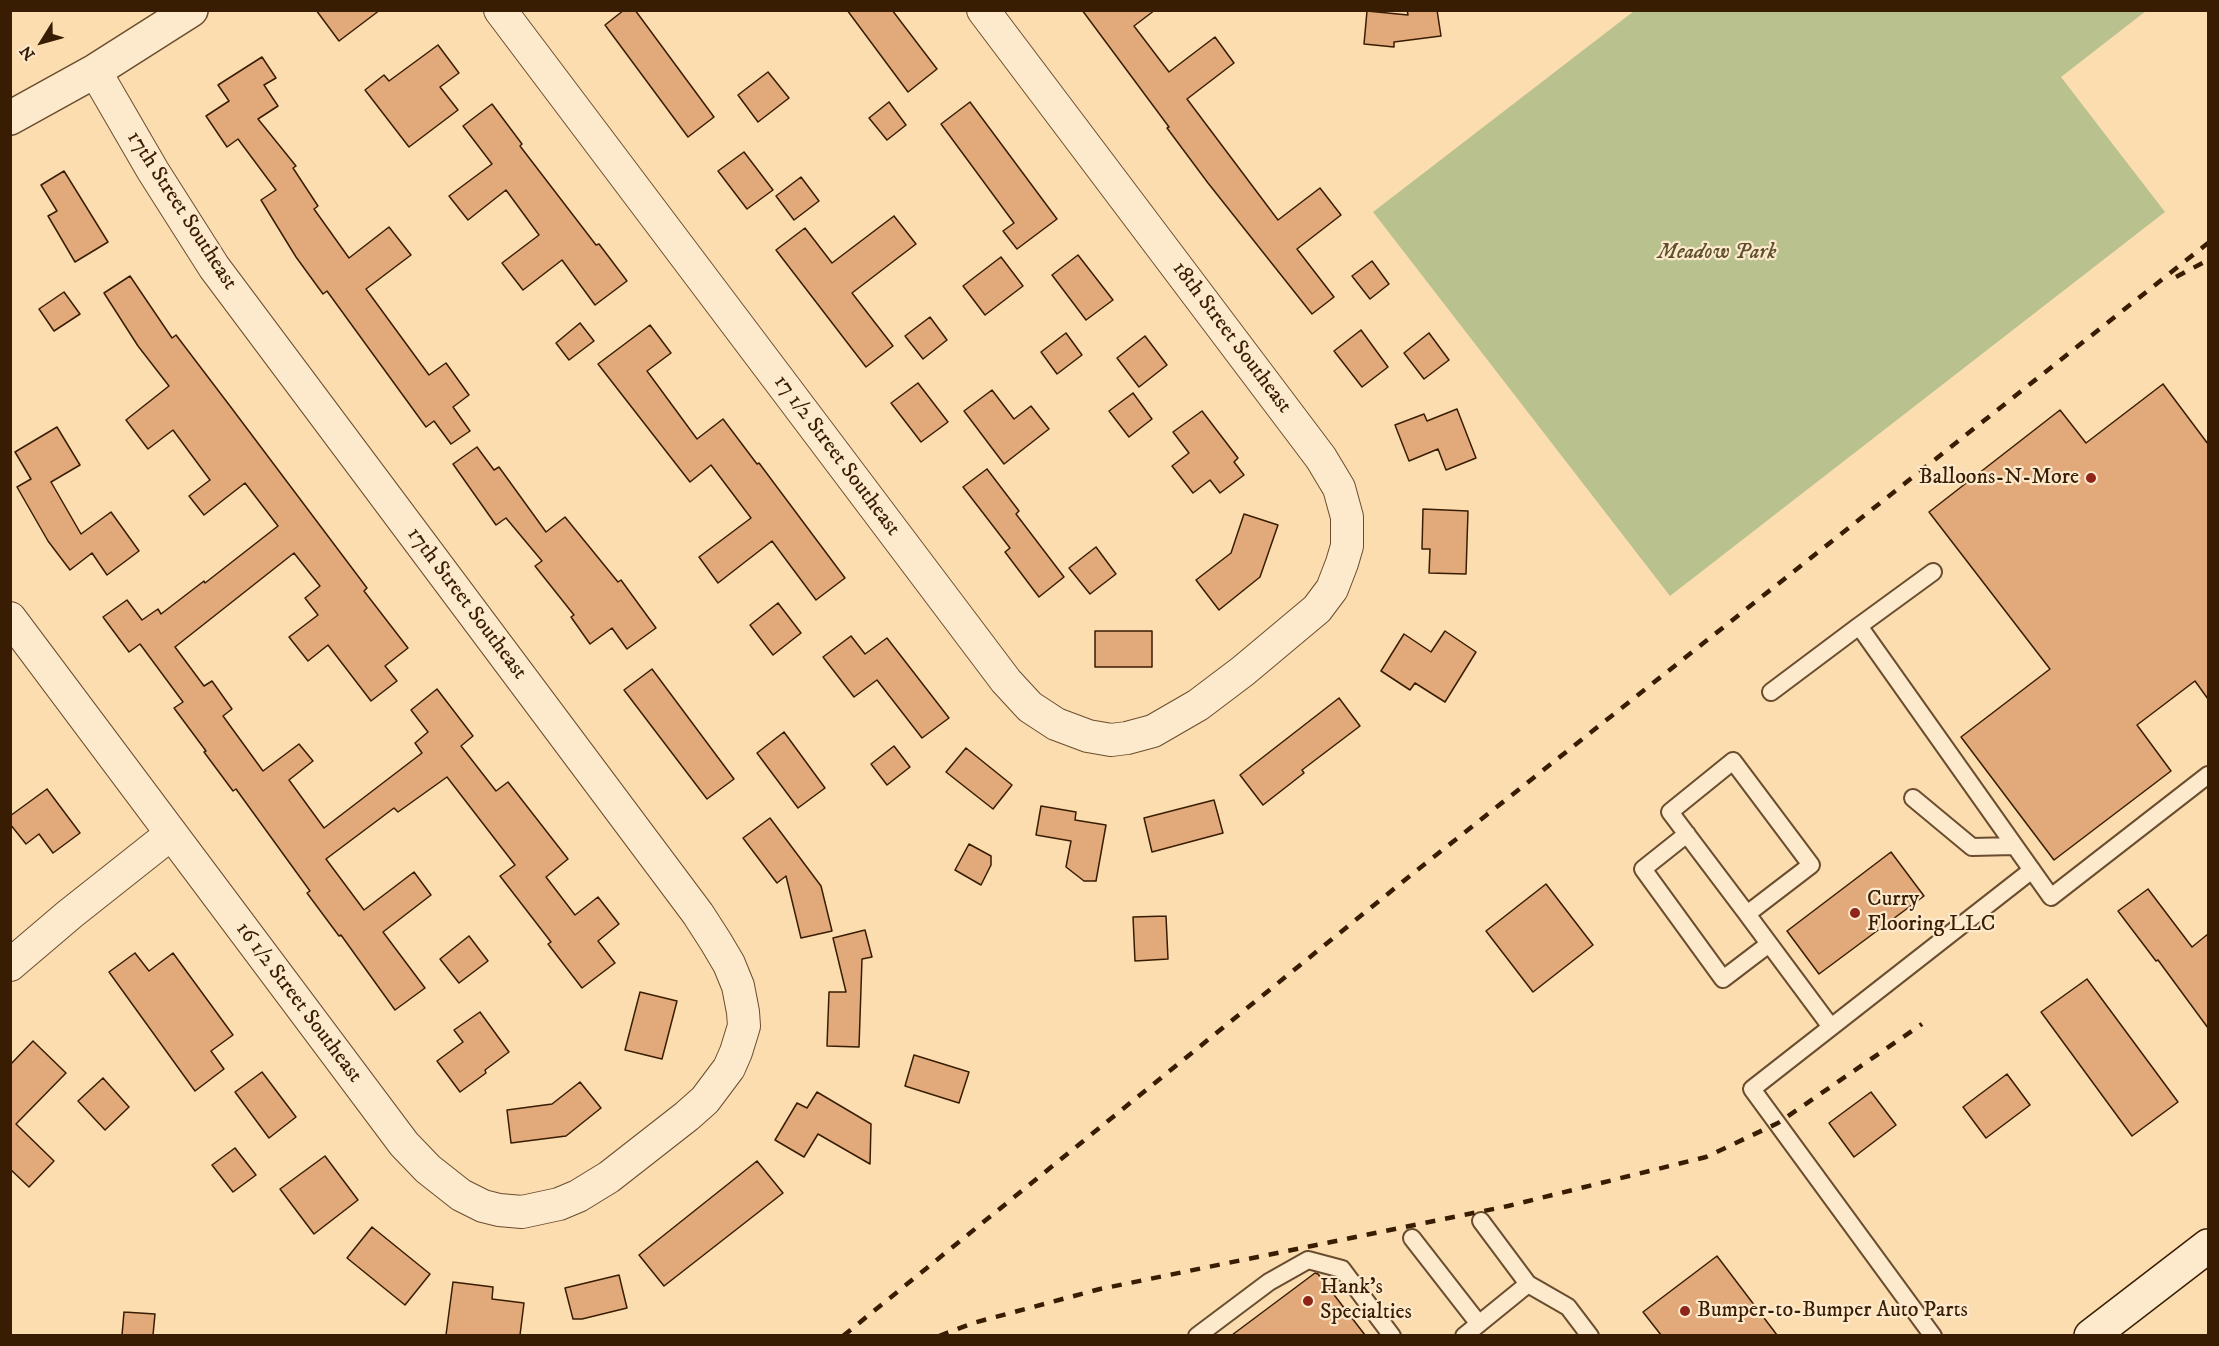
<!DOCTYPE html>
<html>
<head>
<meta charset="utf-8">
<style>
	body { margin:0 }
	#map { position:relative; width:2219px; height:1346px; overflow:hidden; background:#fcddb0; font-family:"IM FELL DW Pica",serif }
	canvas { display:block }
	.frame { position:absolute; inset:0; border:12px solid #381d03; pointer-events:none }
	.north { position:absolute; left:12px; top:12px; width:60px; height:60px; -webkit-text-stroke:4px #fde9cc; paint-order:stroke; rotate:233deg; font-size:16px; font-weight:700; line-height:24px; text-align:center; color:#381d03 }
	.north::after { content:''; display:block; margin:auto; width:21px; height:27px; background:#381d03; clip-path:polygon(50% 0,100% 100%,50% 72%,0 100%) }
</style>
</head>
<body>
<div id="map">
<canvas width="2219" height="1346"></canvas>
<div class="frame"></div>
<div class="north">N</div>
</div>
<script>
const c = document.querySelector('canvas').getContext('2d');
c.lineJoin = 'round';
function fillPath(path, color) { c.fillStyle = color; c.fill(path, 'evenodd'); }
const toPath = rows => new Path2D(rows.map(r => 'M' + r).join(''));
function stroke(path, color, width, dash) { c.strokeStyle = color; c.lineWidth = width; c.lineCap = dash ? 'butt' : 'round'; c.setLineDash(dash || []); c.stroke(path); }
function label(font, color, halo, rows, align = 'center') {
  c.font = font + ' "IM FELL DW Pica",serif'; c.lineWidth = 4.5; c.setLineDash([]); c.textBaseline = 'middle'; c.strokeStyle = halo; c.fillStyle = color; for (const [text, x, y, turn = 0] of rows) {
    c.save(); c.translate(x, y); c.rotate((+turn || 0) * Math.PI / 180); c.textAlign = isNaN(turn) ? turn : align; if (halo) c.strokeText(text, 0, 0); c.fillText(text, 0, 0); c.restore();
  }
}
fillPath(toPath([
	[1634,11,2146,11,2061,77,2165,212,1670,596,1373,212]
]), '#b9c28f');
const building = toPath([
	[316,10,380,10,339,41,316,10],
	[624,10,635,10,714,117,688,137,605,25,624,10],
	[847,10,892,10,937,69,908,92,847,10],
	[1082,10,1155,10,1134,26,1169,72,1215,37,1234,63,1187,99,1278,220,1320,188,1341,215,1297,249,1334,297,1312,314,1208,183,1167,128,1169,127,1082,10],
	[1407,10,1437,10,1441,36,1394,42,1394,47,1364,44,1367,11,1408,15,1407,10],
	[438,45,459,73,440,87,458,110,409,147,365,90,384,75,389,81,438,45],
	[262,57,276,78,264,85,278,106,258,119,296,166,293,168,318,206,314,209,349,258,389,227,411,255,366,289,429,375,446,363,469,395,453,407,470,431,451,444,434,421,426,427,327,291,323,294,296,257,261,200,276,190,238,139,227,147,206,116,229,101,218,85,262,57],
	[768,72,789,98,758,122,738,95,768,72],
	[889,102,906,125,887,140,869,118,889,102],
	[970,102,1057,219,1017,249,1003,231,1014,223,941,124,970,102],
	[492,104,522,144,520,146,596,245,599,244,627,281,595,305,562,260,523,290,502,263,539,235,506,190,468,220,449,196,492,164,463,126,492,104],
	[744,152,773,190,747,209,718,171,744,152],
	[64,171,108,242,75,262,48,216,57,211,41,185,64,171],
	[801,177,819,201,794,220,776,196,801,177],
	[894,216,916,244,852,293,893,346,866,367,776,250,805,228,832,263,894,216],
	[1078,255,1113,300,1086,320,1052,275,1078,255],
	[1001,257,1023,286,985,315,963,286,1001,257],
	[1372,261,1389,284,1370,299,1352,276,1372,261],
	[130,276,172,338,176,335,230,406,367,588,364,591,408,648,385,666,397,681,371,701,328,645,308,661,289,637,318,615,305,598,320,586,294,553,175,647,204,686,212,681,232,709,223,716,263,771,299,744,313,761,289,780,324,828,422,753,415,743,428,732,411,710,437,689,473,736,461,746,496,791,508,782,568,859,546,877,575,915,598,897,619,924,598,941,615,963,582,988,548,944,551,942,500,876,515,865,447,777,398,812,394,808,326,859,364,910,414,872,431,895,383,932,425,988,395,1010,341,935,339,936,307,893,310,891,236,789,233,791,204,752,206,751,174,708,183,702,140,644,129,652,103,617,127,600,142,620,158,609,161,614,204,581,205,583,278,526,245,483,204,515,189,496,210,480,173,430,148,449,126,420,169,386,138,346,104,293,130,276],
	[64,292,80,314,54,331,39,309,64,292],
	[930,317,947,340,923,359,905,336,930,317],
	[580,323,594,341,569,360,556,343,580,323],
	[650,325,671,353,647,371,697,439,723,419,757,464,759,463,845,578,816,600,772,541,718,583,699,557,751,518,711,465,690,482,598,364,650,325],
	[1361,330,1388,367,1362,387,1334,351,1361,330],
	[1066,333,1082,355,1057,374,1041,352,1066,333],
	[1429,333,1449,360,1424,379,1404,353,1429,333],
	[1145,336,1167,365,1139,387,1117,358,1145,336],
	[918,383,948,422,921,442,891,403,918,383],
	[2163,384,2208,444,2208,699,2195,681,2137,725,2171,771,2054,860,1961,737,2050,669,1929,512,2060,410,2086,443,2163,384],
	[992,390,1014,419,1031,406,1049,429,1004,464,964,411,992,390],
	[1133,393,1152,419,1129,437,1109,411,1133,393],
	[1457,409,1476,458,1446,470,1438,449,1409,461,1395,425,1424,414,1427,421,1457,409],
	[1202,411,1238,458,1234,462,1244,475,1220,493,1210,480,1193,493,1172,466,1189,453,1173,432,1202,411],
	[57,427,80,465,51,482,81,534,111,512,139,551,107,575,92,553,70,570,48,541,17,487,31,479,15,452,57,427],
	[477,447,494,470,499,467,546,532,565,517,618,582,621,580,656,628,627,649,612,628,590,644,571,617,574,615,535,566,542,561,506,518,496,525,453,464,477,447],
	[987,469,1019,511,1016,514,1064,577,1039,597,1005,552,1010,548,963,487,987,469],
	[1423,509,1468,511,1466,574,1429,573,1430,549,1422,549,1423,509],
	[1244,514,1278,525,1260,577,1219,610,1196,580,1231,553,1244,514],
	[1096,547,1116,574,1090,594,1069,568,1096,547],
	[778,603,801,633,773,655,750,625,778,603],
	[1095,631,1152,631,1152,667,1095,667,1095,631],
	[1445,631,1476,652,1445,702,1415,683,1410,690,1381,671,1404,634,1431,652,1445,631],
	[851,636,865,654,887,638,949,718,922,738,877,680,854,697,823,657,851,636],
	[652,669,734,779,707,799,624,690,652,669],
	[1339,698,1360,726,1302,770,1304,773,1263,805,1240,775,1339,698],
	[784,732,825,788,798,808,757,753,784,732],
	[894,746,910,767,887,785,871,764,894,746],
	[966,748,1012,785,993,809,946,772,966,748],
	[47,789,80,833,53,853,39,834,26,844,10,824,10,816,47,789],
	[1214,800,1223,833,1152,852,1144,818,1214,800],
	[1041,806,1076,812,1075,820,1106,825,1096,881,1084,881,1066,867,1071,841,1036,835,1041,806],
	[770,818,821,886,832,931,801,938,786,876,777,883,743,838,770,818],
	[969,844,991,856,991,865,981,885,955,870,969,844],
	[1891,852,1924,896,1819,974,1787,931,1891,852],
	[1546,884,1593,945,1533,992,1486,931,1546,884],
	[2148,889,2192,947,2208,934,2208,1028,2158,960,2156,961,2118,911,2148,889],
	[1166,916,1168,959,1135,961,1133,917,1166,916],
	[865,930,872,957,862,959,859,1047,827,1046,829,992,846,992,833,938,865,930],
	[469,936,488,961,459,983,440,959,469,936],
	[135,953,149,971,173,953,233,1035,211,1051,224,1069,195,1091,109,972,135,953],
	[2087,979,2178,1102,2132,1136,2041,1012,2087,979],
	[640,992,677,1001,662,1059,625,1050,640,992],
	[480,1012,509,1052,485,1070,486,1073,460,1092,437,1061,463,1042,454,1030,480,1012],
	[33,1041,66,1073,16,1124,54,1161,29,1187,10,1169,10,1065,33,1041],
	[914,1055,969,1072,959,1103,905,1086,914,1055],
	[262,1072,296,1117,269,1138,235,1092,262,1072],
	[2007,1074,2030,1105,1986,1138,1963,1107,2007,1074],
	[103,1078,129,1107,105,1130,78,1101,103,1078],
	[580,1082,601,1108,566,1136,511,1143,507,1110,552,1104,580,1082],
	[817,1092,871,1124,870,1164,818,1134,804,1157,775,1140,797,1103,807,1108,817,1092],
	[1871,1092,1896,1125,1854,1157,1829,1123,1871,1092],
	[235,1148,256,1175,233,1192,212,1165,235,1148],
	[325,1156,358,1200,314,1234,280,1189,325,1156],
	[757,1161,783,1193,664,1286,639,1255,757,1161],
	[372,1227,430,1274,405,1305,347,1258,372,1227],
	[1717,1256,1777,1335,1661,1335,1643,1312,1717,1256],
	[1315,1273,1318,1274,1365,1335,1232,1335,1315,1273],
	[619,1275,627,1308,582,1319,573,1319,565,1288,619,1275],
	[453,1282,493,1287,492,1299,524,1303,520,1335,446,1335,453,1282],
	[124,1312,155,1314,153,1335,122,1335,124,1312]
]);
fillPath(building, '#e2a97b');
stroke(building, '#381d03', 1.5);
const service = toPath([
	[1859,626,1933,572],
	[1771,692,1859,626,2051,897,2208,775],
	[1733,761,1811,865,1747,914,1670,812,1733,761],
	[1913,798,1972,847,2014,846],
	[1687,834,1643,869,1723,979,1769,944],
	[1747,914,1831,1027],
	[1481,1221,1528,1284,1568,1307,1590,1336],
	[1412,1238,1479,1324],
	[1197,1336,1269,1282,1308,1260,1342,1269,1392,1336],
	[1464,1336,1528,1284],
	[1933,1336,1752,1089,2032,870]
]);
const minor = toPath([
	[500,10,1006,681,1030,707,1056,724,1088,736,1111,740,1127,738,1153,731,1198,705,1243,671,1317,609,1332,589,1342,563,1347,546,1347,517,1339,488,1321,458,983,10],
	[10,618,404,1144,428,1169,461,1195,483,1206,499,1210,522,1212,559,1204,578,1196,609,1177,687,1116,705,1100,729,1068,736,1052,744,1026,743,1012,738,986,729,964,716,942,698,914,214,267,153,171,95,71],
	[10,965,70,914,171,834]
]);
const tertiary = toPath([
	[10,118,95,71,191,10]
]);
const secondary = toPath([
	[2091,1336,2208,1246]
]);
stroke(service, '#694d2e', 20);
stroke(minor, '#694d2e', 34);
stroke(tertiary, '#694d2e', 36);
stroke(secondary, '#381d03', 36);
stroke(service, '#fde9cc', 16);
stroke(minor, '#fde9cc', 32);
stroke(tertiary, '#fde9cc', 33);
stroke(secondary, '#fde9cc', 33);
stroke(toPath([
	[2176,277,2208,260],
	[843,1336,1416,871,2208,243],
	[939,1336,973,1323,1100,1289,1508,1206,1706,1157,1778,1123,1922,1024]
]), '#381d03', 4.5, [10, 10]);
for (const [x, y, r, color] of [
	[2091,478,6,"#8f2418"],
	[1855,913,6,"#8f2418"],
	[1308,1301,6,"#8f2418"],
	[1685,1311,6,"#8f2418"]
]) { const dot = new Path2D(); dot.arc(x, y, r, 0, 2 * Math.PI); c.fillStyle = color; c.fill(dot); stroke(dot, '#fde9cc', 2); }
label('22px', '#381d03', '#fde9cc', [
	["17th Street Southeast",181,211,57],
	["18th Street Southeast",1231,338,53],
	["17 1/2 Street Southeast",836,456,53],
	["17th Street Southeast",466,604,53],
	["16 1/2 Street Southeast",298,1003,53]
]);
label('italic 22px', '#5f4f2d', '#fde9cc', [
	["Meadow Park",1717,253]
]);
label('22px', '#381d03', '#fde9cc', [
	["Balloons-N-More",2079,478,"right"],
	["Curry",1867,900],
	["Flooring LLC",1867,925],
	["Hank's",1320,1288],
	["Specialties",1320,1313],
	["Bumper-to-Bumper Auto Parts",1697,1311]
], 'left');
</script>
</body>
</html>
